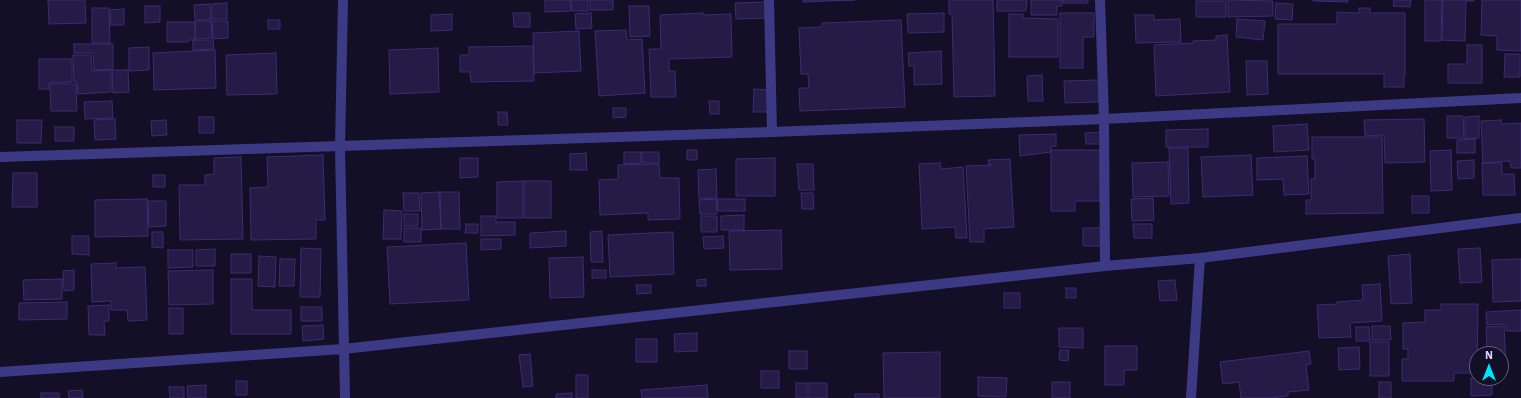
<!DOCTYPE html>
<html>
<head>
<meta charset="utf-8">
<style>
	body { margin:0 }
	#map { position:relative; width:1521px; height:398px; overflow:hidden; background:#130f26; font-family:"IBM Plex Sans",sans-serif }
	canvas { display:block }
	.north { position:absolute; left:1469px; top:346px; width:40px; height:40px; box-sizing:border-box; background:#130f26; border:1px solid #625e7d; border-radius:50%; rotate:0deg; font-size:11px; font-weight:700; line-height:16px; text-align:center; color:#d9d4ff }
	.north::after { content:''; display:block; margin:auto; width:14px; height:18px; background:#00e5ff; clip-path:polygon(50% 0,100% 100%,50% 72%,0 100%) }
</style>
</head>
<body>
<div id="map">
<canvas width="1521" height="398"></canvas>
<div class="north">N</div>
</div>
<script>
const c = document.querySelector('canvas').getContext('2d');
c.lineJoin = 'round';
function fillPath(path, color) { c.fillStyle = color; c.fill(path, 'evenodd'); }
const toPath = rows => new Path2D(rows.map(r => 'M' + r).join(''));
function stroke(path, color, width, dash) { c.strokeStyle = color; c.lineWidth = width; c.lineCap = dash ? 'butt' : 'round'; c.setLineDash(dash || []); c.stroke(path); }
const building = toPath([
	[48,0,85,0,86,23,49,24,48,0],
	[545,0,570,0,571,11,545,12,545,0],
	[571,0,588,0,588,11,572,11,571,0],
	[590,0,613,0,613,10,590,10,590,0],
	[803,0,855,0,803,2,803,0],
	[949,0,993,0,995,96,954,97,952,14,949,14,949,0],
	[997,0,1027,0,1026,11,997,11,997,0],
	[1031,0,1062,0,1062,6,1057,6,1057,15,1031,15,1031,0],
	[1063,0,1088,0,1088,3,1063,3,1063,0],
	[1228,0,1273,1,1273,16,1228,17,1228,0],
	[1313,0,1348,0,1348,2,1313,1,1313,0],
	[1394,0,1411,0,1410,7,1393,6,1394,0],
	[1425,0,1442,0,1441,41,1425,41,1425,0],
	[1443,0,1474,0,1474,1,1466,1,1465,41,1442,40,1443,0],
	[1482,0,1521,0,1521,51,1497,50,1497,36,1481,35,1482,0],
	[1196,1,1226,1,1226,17,1196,17,1196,1],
	[766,2,767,18,736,19,735,3,766,2],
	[227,3,227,19,212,19,212,4,227,3],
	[1276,3,1293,4,1292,20,1275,19,1276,3],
	[210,4,211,20,195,20,194,5,210,4],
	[145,6,160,6,160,22,145,23,145,6],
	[629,6,649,6,650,36,630,37,629,6],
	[92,8,109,8,110,43,92,43,92,8],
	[1359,8,1370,8,1370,13,1405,13,1405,75,1404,75,1404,87,1384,87,1384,74,1278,74,1278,24,1337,24,1337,12,1359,13,1359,8],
	[124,9,124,25,111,25,110,10,124,9],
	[513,13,530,13,530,27,514,27,513,13],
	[591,13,592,28,576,29,575,14,591,13],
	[703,13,703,15,731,14,732,57,669,59,669,71,675,71,676,97,651,97,649,49,661,49,660,15,703,13],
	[944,13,944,32,908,33,907,14,944,13],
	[1060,13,1094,13,1094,37,1083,37,1083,68,1060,68,1060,13],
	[452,14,452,30,431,31,431,15,452,14],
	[1009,14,1023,14,1023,18,1058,19,1058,57,1009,57,1009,14],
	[1135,15,1154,15,1154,20,1180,19,1181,42,1136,43,1135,15],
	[1237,19,1265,21,1263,40,1236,37,1237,19],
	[268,20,280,20,280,29,268,29,268,20],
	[901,20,905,107,800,111,799,88,809,88,808,74,801,74,799,28,822,27,822,23,901,20],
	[195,21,211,21,212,38,196,39,195,21],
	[212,21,228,21,228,38,213,39,212,21],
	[167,22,195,22,195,40,188,40,188,42,167,42,167,22],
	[626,30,627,40,642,39,645,93,599,96,595,31,626,30],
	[579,31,581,71,534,73,533,33,579,31],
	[1227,35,1230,92,1156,96,1154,45,1193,43,1193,41,1216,40,1216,36,1227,35],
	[193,40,213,40,214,49,193,50,193,40],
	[74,44,113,44,113,69,94,70,93,53,74,53,74,44],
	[1467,45,1482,45,1482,83,1448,83,1448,64,1467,64,1467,45],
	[533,46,534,81,471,82,470,72,460,72,460,55,469,55,469,47,533,46],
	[149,47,149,70,129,71,129,48,149,47],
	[438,48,439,92,390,94,389,50,438,48],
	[215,50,216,88,154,90,153,53,215,50],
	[941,51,942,84,914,85,914,66,909,66,908,53,941,51],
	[276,53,277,94,227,95,226,55,276,53],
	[1505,54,1520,54,1520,77,1504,77,1505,54],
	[73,55,91,55,92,71,111,70,111,92,78,94,77,82,74,82,73,55],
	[39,59,72,59,72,82,49,83,49,89,39,89,39,59],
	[1246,61,1267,61,1268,94,1247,95,1246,61],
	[112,70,128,70,129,92,113,93,112,70],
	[1042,75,1043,101,1028,101,1027,76,1042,75],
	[1099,80,1099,102,1065,103,1064,81,1099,80],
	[50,84,76,84,77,111,51,111,50,84],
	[754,89,769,90,769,112,753,112,754,89],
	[112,101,113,118,85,119,84,102,112,101],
	[709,101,719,101,719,114,710,114,709,101],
	[613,108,626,108,626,117,613,118,613,108],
	[498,112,507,112,508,125,498,125,498,112],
	[1447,116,1463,116,1464,138,1447,138,1447,116],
	[1479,116,1479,138,1465,139,1465,117,1479,116],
	[199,117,214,117,214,133,199,133,199,117],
	[115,119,116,139,95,140,94,120,115,119],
	[1424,119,1425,162,1385,163,1384,135,1365,136,1364,120,1424,119],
	[17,120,42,120,41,143,17,143,17,120],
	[166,120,167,135,152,136,151,121,166,120],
	[1501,120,1501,124,1521,123,1521,168,1511,168,1510,161,1483,163,1481,121,1501,120],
	[1307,124,1309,150,1274,152,1273,126,1307,124],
	[55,127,74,127,74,141,55,141,55,127],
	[1208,129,1208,147,1166,147,1166,130,1208,129],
	[1101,132,1102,144,1086,144,1085,133,1101,132],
	[1056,134,1056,146,1051,147,1051,152,1020,156,1019,135,1056,134],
	[1312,137,1382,137,1383,213,1306,214,1306,200,1311,200,1311,179,1315,179,1315,159,1312,159,1312,137],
	[1475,139,1475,153,1457,153,1457,140,1475,139],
	[1169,148,1188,148,1189,203,1171,204,1169,148],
	[687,150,697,150,697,160,687,160,687,150],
	[1051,150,1100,150,1100,201,1075,201,1075,211,1051,211,1051,150],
	[1451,150,1452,190,1431,191,1430,151,1451,150],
	[624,152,641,152,641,163,624,164,624,152],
	[642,152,659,152,659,163,642,163,642,152],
	[586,153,587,170,570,170,570,154,586,153],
	[323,155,325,220,316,220,316,239,251,240,250,188,268,187,267,157,323,155],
	[1251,155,1253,195,1203,197,1201,157,1251,155],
	[1307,156,1309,194,1284,195,1283,179,1257,180,1257,158,1307,156],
	[241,157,243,239,180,240,179,185,205,185,205,175,214,174,214,158,241,157],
	[460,158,478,158,478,177,460,178,460,158],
	[775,158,775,196,736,196,736,159,775,158],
	[1010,159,1014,227,984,229,984,242,970,242,966,166,992,165,989,165,988,160,1010,159],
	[1474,160,1474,178,1458,179,1457,161,1474,160],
	[1168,162,1169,196,1133,197,1132,163,1168,162],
	[940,163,941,169,963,167,967,238,956,238,955,227,922,229,919,164,940,163],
	[1482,163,1502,163,1502,174,1514,174,1515,195,1483,195,1482,163],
	[659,164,660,178,679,178,680,219,648,220,648,213,600,215,599,180,618,179,618,165,659,164],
	[797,164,813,164,814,190,799,190,797,164],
	[716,169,717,198,699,199,698,170,716,169],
	[13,173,37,173,37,207,12,207,13,173],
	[153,175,165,175,165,187,153,187,153,175],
	[523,181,523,218,497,218,497,182,523,181],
	[524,181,551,181,551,218,524,218,524,181],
	[439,192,441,229,422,230,421,193,439,192],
	[440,192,459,192,460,229,441,229,440,192],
	[403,193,419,193,420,211,404,211,403,193],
	[801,193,813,193,814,209,802,209,801,193],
	[1412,196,1429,196,1429,213,1412,213,1412,196],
	[1153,198,1154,220,1132,221,1131,199,1153,198],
	[147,199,148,236,95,237,95,200,147,199],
	[716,199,717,214,700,214,699,200,716,199],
	[717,199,745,199,745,211,718,211,717,199],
	[148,201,166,201,166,226,149,227,148,201],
	[384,210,402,211,401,239,383,239,384,210],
	[404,214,418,214,418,226,404,226,404,214],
	[744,215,744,230,721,230,721,216,744,215],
	[481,216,496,216,496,222,515,222,515,235,481,236,481,216],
	[701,216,717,216,717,232,701,232,701,216],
	[466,224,478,224,478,233,465,233,466,224],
	[1133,224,1152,224,1152,238,1134,238,1133,224],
	[404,228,421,228,421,242,404,242,404,228],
	[1083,228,1103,228,1104,246,1083,246,1083,228],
	[781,230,782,269,730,270,729,231,781,230],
	[566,231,566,246,530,248,530,233,566,231],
	[602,231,603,262,591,262,590,232,602,231],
	[152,232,163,232,163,248,152,247,152,232],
	[673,232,674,274,610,277,608,235,673,232],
	[72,236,89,236,89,255,72,254,72,236],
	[723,236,724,248,704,249,703,237,723,236],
	[481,239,501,239,501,249,481,250,481,239],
	[466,243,469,300,390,304,387,247,466,243],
	[301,248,321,249,320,297,300,297,301,248],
	[1480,248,1482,282,1460,283,1458,249,1480,248],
	[215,249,215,266,196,266,196,250,215,249],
	[168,250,193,250,193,267,168,268,168,250],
	[231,254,251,254,251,273,231,273,231,254],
	[1410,254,1412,303,1391,304,1388,256,1410,254],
	[259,256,276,257,275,287,258,286,259,256],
	[583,257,584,297,550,298,549,258,583,257],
	[280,259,295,259,294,286,279,286,280,259],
	[1521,259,1521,301,1493,302,1492,260,1521,259],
	[116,263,116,268,145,267,147,320,128,321,127,310,111,310,111,301,92,302,91,264,116,263],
	[74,270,74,290,64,291,63,271,74,270],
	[213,270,213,304,169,305,168,271,213,270],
	[592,270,606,270,606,278,592,278,592,270],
	[62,279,62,299,24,300,23,280,62,279],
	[231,279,252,279,252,310,291,310,291,334,231,334,231,279],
	[706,279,706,286,697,286,697,280,706,279],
	[1175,280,1177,300,1160,301,1158,281,1175,280],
	[1380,284,1382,321,1350,323,1351,337,1319,338,1317,305,1337,304,1337,302,1363,300,1362,285,1380,284],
	[636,285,651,285,651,293,637,294,636,285],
	[1066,288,1076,288,1076,298,1066,298,1066,288],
	[1004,293,1020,293,1020,308,1004,308,1004,293],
	[67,302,67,319,19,320,19,303,67,302],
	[1441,304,1478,304,1477,373,1454,373,1454,381,1402,381,1402,359,1408,359,1408,349,1403,349,1403,323,1425,322,1425,310,1441,310,1441,304],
	[109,305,109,321,104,321,105,335,89,335,88,306,109,305],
	[301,307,322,307,322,321,301,321,301,307],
	[169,308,183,308,183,334,169,334,169,308],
	[1521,310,1521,331,1506,331,1506,324,1487,325,1486,312,1521,310],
	[323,325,324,339,303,341,302,326,323,325],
	[1372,326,1390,326,1391,340,1372,340,1372,326],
	[1504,326,1506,363,1501,363,1501,354,1487,354,1486,327,1504,326],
	[1356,327,1369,327,1370,341,1356,341,1356,327],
	[1059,328,1083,328,1083,348,1059,347,1059,328],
	[697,333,697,351,675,352,674,334,697,333],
	[636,339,657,339,657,362,636,362,636,339],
	[1370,342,1389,342,1389,376,1370,376,1370,342],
	[1105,346,1137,346,1137,370,1124,370,1124,385,1105,385,1105,346],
	[1359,347,1360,369,1339,370,1338,348,1359,347],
	[1060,350,1069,350,1068,361,1059,360,1060,350],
	[789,351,807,351,807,369,789,369,789,351],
	[1309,351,1311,364,1306,365,1309,390,1288,392,1288,396,1270,398,1241,398,1239,382,1223,384,1220,362,1309,351],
	[940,352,940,398,884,398,883,353,940,352],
	[530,354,533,386,523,387,519,355,530,354],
	[761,371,779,371,779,388,761,388,761,371],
	[576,375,588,375,588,398,576,398,576,375],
	[978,377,1007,378,1006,397,978,396,978,377],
	[1471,378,1492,378,1492,395,1471,396,1471,378],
	[236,381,247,381,247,395,236,395,236,381],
	[1052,382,1070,382,1070,398,1052,398,1052,382],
	[1379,382,1391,382,1391,398,1379,398,1379,382],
	[796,383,807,383,807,398,796,398,796,383],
	[809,383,827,383,827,398,809,398,809,383],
	[206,385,206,398,188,398,187,386,206,385],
	[707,385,708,398,642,398,641,390,707,385],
	[169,387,184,387,184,398,170,398,169,387],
	[82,390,83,398,69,398,68,391,82,390],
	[41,393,59,393,59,398,41,398,41,393],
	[572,393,572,398,556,398,556,394,572,393],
	[855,394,879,394,879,398,855,398,855,394]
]);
fillPath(building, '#241b47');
stroke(building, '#3b2d73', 1);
stroke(toPath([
	[343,0,340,146,345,398],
	[769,0,772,132],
	[1100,0,1104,119,1105,266],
	[0,157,772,132,1104,119,1521,98],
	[0,372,343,349,1105,266,1200,258,1521,218],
	[1191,398,1200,258]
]), '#3d3a85', 10);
</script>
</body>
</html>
